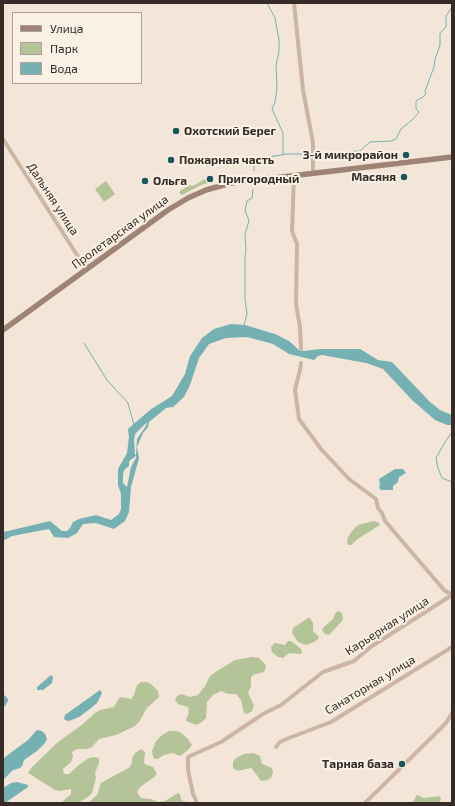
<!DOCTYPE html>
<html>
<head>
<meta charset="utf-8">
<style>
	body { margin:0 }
	#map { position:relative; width:455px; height:806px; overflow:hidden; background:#f3e6d8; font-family:"Exo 2",sans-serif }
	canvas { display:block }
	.frame { position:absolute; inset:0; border:4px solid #362b26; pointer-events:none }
	.legend { position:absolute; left:12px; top:12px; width:130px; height:72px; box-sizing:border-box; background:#faf0e5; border:1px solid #aca199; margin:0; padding:5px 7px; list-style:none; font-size:12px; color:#362b26 }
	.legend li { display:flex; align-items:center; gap:8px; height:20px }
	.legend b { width:20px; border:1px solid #aca199 }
</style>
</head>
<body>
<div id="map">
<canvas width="455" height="806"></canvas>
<div class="frame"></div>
<ul class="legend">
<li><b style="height:5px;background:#9f8475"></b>Улица</li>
<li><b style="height:11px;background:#b5c398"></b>Парк</li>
<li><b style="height:11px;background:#75b0b2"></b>Вода</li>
</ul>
</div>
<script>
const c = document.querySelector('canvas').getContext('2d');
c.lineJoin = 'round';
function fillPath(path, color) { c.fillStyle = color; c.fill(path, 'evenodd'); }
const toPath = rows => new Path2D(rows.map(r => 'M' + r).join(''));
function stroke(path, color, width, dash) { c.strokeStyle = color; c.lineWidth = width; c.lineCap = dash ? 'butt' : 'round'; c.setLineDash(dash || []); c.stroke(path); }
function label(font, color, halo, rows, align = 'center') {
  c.font = font + ' "Exo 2",sans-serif'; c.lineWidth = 4; c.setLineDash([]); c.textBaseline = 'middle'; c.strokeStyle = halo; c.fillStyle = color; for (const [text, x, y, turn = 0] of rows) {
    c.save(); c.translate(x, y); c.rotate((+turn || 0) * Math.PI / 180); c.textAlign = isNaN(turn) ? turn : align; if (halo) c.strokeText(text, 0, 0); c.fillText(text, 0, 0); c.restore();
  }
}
fillPath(toPath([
	[205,179,208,182,208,183,201,185,182,195,179,193,181,190,190,185,193,186],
	[106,181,115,194,104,202,95,189],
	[374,521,379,523,380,525,359,538,351,545,348,545,347,542,348,537,353,530,358,525],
	[338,611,342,613,343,619,342,621,329,635,325,634,322,630,323,628,333,619,336,612],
	[308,618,310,618,313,623,313,631,319,637,318,639,314,642,306,645,298,642,292,633,293,628],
	[288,641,291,641,301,649,302,652,301,654,289,653,283,658,278,657,272,652,271,647,275,643,285,645],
	[252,657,259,658,265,664,266,667,264,672,253,675,251,677,251,686,248,693,254,705,252,711,247,714,244,713,241,700,236,694,228,694,221,691,213,695,207,702,206,718,202,722,197,725,188,722,186,720,189,712,188,707,178,704,175,700,176,697,181,694,190,697,198,695,205,686,210,676,217,671,235,660],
	[141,682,147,682,151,684,158,691,159,697,147,708,139,722,135,726,116,735,99,739,92,747,87,749,77,749,72,752,73,757,71,762,63,769,64,774,69,774,80,764,89,758,94,757,99,758,99,763,95,773,96,778,92,793,88,797,78,803,64,803,63,801,71,794,71,789,60,791,55,790,28,773,31,768,58,742,83,724,95,713,100,710,114,707,120,697,131,699,134,695,137,685],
	[169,731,175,731,180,732,188,739,192,745,188,750,180,756,172,753,164,755,158,759,155,759,153,757,152,751,156,741,162,735],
	[141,749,145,752,144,762,145,764,153,767,156,772,157,774,153,778,140,787,137,792,141,798,151,799,158,802,165,801,178,793,180,794,181,799,183,801,192,803,88,803,97,795,101,783,130,767,132,763,132,758,135,753],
	[253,753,260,756,262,764,272,768,273,773,271,778,267,780,261,781,253,770,251,768,237,771,233,768,233,762,236,758,244,754],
	[417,795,424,798,439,796,441,798,440,803,410,803,413,802]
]), '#b5c398');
fillPath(toPath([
	[231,324,245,325,275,334,289,341,299,350,304,351,320,349,360,349,378,360,392,362,430,402,440,410,452,415,452,425,447,425,435,420,412,400,383,369,366,363,322,355,318,356,314,360,289,354,273,344,247,337,226,338,209,344,199,358,190,385,184,397,173,407,166,408,149,422,148,427,143,433,137,447,139,458,131,487,129,512,125,521,114,529,96,523,83,524,77,533,68,538,54,537,49,529,12,536,3,541,3,532,8,531,50,521,62,531,67,531,70,528,73,522,79,519,96,515,111,520,119,514,121,509,121,494,118,485,118,469,127,453,129,437,128,429,150,410,172,396,185,374,190,356,202,338,214,329],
	[147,422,146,426,137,439,136,455,135,455,134,440,135,434],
	[136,456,136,458,131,467,127,487,123,483,123,475,124,470,129,466,129,461],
	[395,469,403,469,406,473,399,477,398,482,393,486,393,490,381,490,379,488,380,484,379,479],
	[51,675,53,677,52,683,43,690,37,690,37,687],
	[100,690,102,693,97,703,91,708,79,717,69,721,65,720,64,718,65,715],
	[37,730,42,731,45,734,47,739,45,743,37,751,24,760,22,766,20,768,13,770,3,780,3,760,5,757,28,740],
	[17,782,28,785,28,787,5,803,3,803,3,788,11,783]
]), '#75b0b2');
stroke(toPath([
	[267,3,275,18,279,40,279,52,276,65,277,88,275,102,272,109,283,133,283,155],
	[317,154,322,155,329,153,360,151,370,142,391,141,396,139,401,129,412,120,419,112,416,109,416,101,423,97,426,94,425,91,434,67,435,59,440,45,440,33,446,27,446,16,452,7],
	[254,171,254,166,264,158,286,154,311,154],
	[244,325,247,314,245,299,245,256,246,251,245,234,249,221,245,210,247,201,252,198,253,189],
	[84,343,107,380,128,403,134,425],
	[452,432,445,442,436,458,438,468,442,478,452,482]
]), '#75b0b2', 1);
stroke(toPath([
	[3,698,5,700,3,704]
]), '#75b0b2', 6);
stroke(toPath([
	[294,3,303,90,313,143,313,173],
	[3,139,86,269],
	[294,176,292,231,297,244,296,304,300,327,301,349],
	[301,363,300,370,295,390,299,419,321,449,349,479,376,499,378,508,382,513,385,521,444,590,452,595],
	[276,747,280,742,289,738,331,722,452,647],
	[197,803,193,794,188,770,188,757,221,742,263,714,281,705,323,672,354,661,372,646,452,595],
	[365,803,432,737,446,723,452,713]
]), '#ccb5a4', 4);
stroke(toPath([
	[3,330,168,210,188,198,206,190,231,183,452,157]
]), '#9f8475', 5.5);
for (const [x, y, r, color] of [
	[176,131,4,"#19575a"],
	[406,155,4,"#19575a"],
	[171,160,4,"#19575a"],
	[404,177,4,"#19575a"],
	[210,179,4,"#19575a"],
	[145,181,4,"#19575a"],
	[402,764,4,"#19575a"]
]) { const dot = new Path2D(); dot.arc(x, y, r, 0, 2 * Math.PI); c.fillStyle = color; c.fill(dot); stroke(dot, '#faf0e5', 1.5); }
label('bold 12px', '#362b26', '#faf0e5', [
	["Охотский Берег",184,131],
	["3-й микрорайон",398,155,"right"],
	["Пожарная часть",179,160],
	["Масяня",396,177,"right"],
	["Пригородный",218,179],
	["Ольга",153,181],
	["Тарная база",394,764,"right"]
], 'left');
label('12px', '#362b26', '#faf0e5', [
	["Дальняя улица",53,199,57],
	["Пролетарская улица",120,232,-36],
	["Карьерная улица",387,626,-33],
	["Санаторная улица",370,685,-31]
]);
</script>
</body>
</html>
